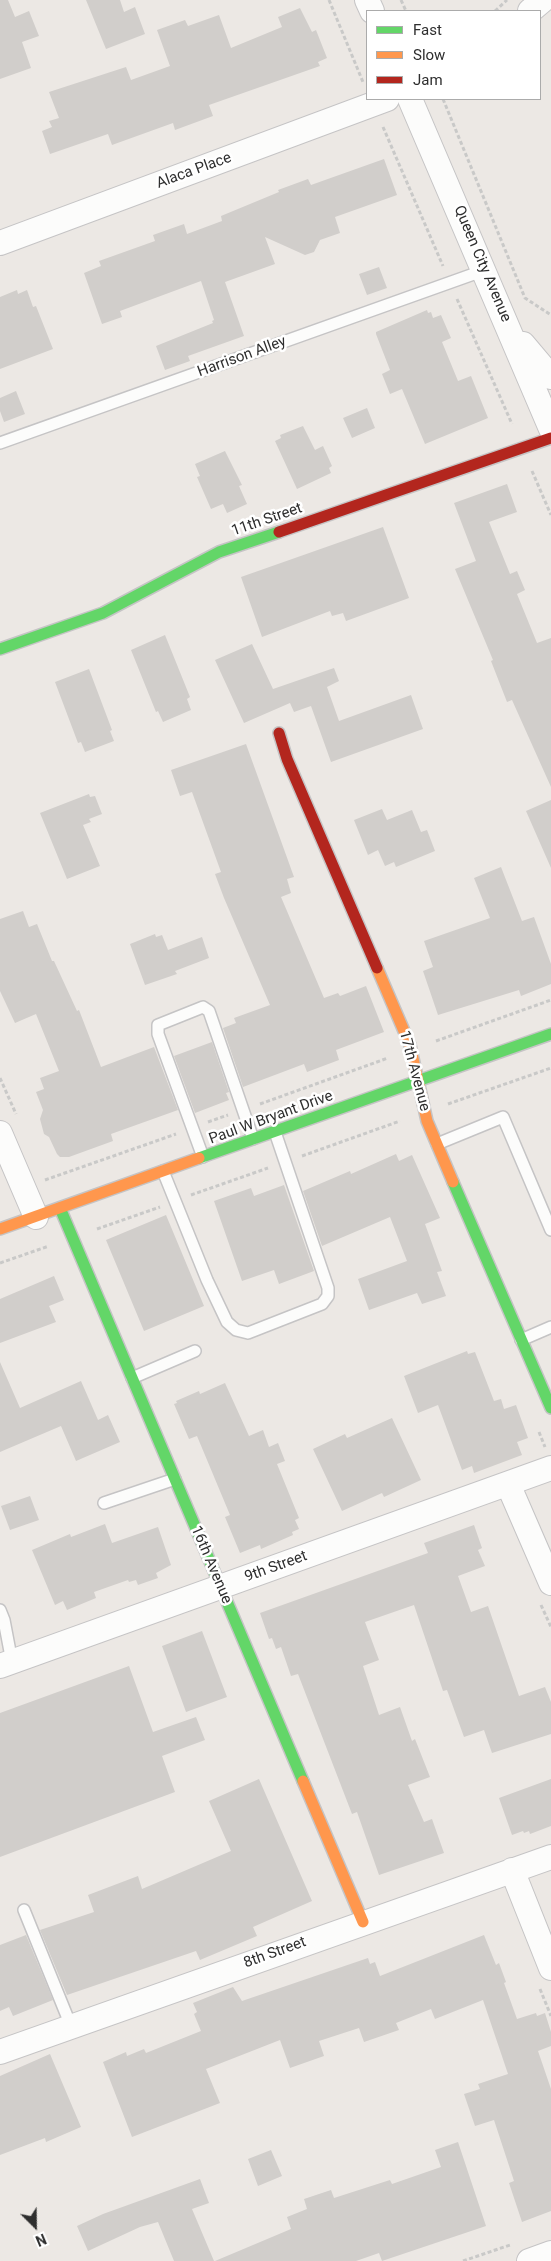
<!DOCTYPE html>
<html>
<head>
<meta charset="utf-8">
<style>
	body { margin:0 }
	#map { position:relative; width:551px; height:2261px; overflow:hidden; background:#ece8e4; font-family:Roboto,sans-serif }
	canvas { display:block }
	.legend { position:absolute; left:366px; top:10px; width:175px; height:90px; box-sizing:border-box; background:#fff; border:1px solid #ababab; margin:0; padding:6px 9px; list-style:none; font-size:15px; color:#2e2e2e }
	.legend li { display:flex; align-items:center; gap:10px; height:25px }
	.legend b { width:25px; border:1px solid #ababab }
	.north { position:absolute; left:10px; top:2201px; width:50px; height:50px; -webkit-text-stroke:4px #fff; paint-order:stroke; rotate:157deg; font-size:14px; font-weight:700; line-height:20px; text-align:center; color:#2e2e2e }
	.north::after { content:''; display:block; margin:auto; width:18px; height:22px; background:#2e2e2e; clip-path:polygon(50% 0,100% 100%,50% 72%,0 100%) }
</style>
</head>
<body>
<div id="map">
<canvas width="551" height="2261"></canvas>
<ul class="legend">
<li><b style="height:6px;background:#63d668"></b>Fast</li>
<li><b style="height:6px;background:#ff974d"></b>Slow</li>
<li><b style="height:6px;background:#b3261e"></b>Jam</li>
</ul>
<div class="north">N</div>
</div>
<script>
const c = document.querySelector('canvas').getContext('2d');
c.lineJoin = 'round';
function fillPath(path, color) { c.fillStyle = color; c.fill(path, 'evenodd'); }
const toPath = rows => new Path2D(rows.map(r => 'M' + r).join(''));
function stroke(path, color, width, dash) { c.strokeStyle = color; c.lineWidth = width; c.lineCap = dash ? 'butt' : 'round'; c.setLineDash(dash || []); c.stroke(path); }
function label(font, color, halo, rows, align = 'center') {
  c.font = font + ' Roboto,sans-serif'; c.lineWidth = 5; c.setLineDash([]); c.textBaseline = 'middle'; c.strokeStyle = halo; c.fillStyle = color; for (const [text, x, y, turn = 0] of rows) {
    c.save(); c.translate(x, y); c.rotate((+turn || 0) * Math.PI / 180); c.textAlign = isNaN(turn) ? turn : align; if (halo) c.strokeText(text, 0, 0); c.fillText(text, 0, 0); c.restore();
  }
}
fillPath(toPath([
	[0,0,8,0,15,17,29,11,39,36,22,42,31,68,0,79],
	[86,0,120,0,124,12,135,7,145,34,106,49],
	[300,8,312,32,316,30,327,58,318,62,320,66,209,105,213,116,175,130,173,123,112,145,108,134,50,154,42,131,52,127,49,121,59,118,49,92,126,67,131,80,170,66,157,30,185,20,188,26,219,15,231,48,282,27,278,17],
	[384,159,397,195,335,217,340,233,320,240,314,252,305,255,265,237,275,264,225,282,244,336,188,356,190,361,165,370,156,346,213,323,212,321,214,320,201,281,120,311,122,317,102,324,84,273,101,266,99,261,155,241,153,235,184,224,187,234,222,221,221,216,279,192,278,190,308,179,311,185],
	[379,267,387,288,367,295,359,274],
	[17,290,18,294,27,290,33,307,36,306,53,349,0,369,0,297],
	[427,310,428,313,431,312,433,318,441,315,451,338,442,342,458,381,471,376,488,418,425,444,402,389,390,394,382,374,390,370,376,334,376,332],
	[16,391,25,414,4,422,0,411,0,398],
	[367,408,375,428,352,438,343,418],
	[303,426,315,450,323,446,332,466,329,468,331,473,297,489,275,441,281,438,280,435],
	[225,451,242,485,239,486,247,504,227,513,223,504,211,509,197,477,200,476,195,464],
	[507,484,517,512,489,522,510,574,517,571,525,590,517,594,537,643,551,638,551,787,512,700,507,702,491,661,493,660,455,569,476,561,454,503],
	[383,527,409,598,346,621,343,613,332,616,330,611,262,637,241,577],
	[165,635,190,697,187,699,191,710,163,722,158,711,156,712,131,650],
	[252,644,273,689,334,668,339,681,327,687,339,721,411,695,423,729,331,762,311,706,294,712,290,703,244,723,215,660],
	[89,669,112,730,110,731,114,741,85,752,81,742,78,743,55,682],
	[246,744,294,877,287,879,291,893,281,897,324,998,338,993,340,996,366,986,384,1032,336,1050,339,1060,307,1072,304,1064,243,1087,223,1028,236,1023,234,1018,270,1005,224,898,215,874,221,872,192,792,180,796,171,770],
	[89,794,90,797,95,796,102,814,89,819,91,822,83,825,100,866,67,879,40,813],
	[551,800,551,868,526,811],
	[382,809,387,820,412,810,421,832,427,830,435,851,396,867,394,862,385,866,378,850,368,855,354,820],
	[501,867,522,921,534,917,551,964,551,984,521,996,519,990,438,1015,423,971,433,967,424,941,490,918,474,878],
	[23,911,29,927,37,924,52,961,54,961,77,1011,79,1010,101,1067,154,1047,178,1110,111,1134,113,1141,69,1157,60,1157,57,1154,49,1137,44,1134,40,1119,43,1110,36,1092,44,1089,40,1078,59,1071,36,1014,15,1023,0,991,0,919],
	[155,934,156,937,162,935,168,950,202,937,209,958,175,971,177,974,145,985,130,944],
	[212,1042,229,1092,226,1093,229,1100,195,1113,174,1056],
	[396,1154,399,1161,412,1155,440,1218,425,1224,442,1271,437,1272,446,1296,422,1304,417,1293,369,1310,358,1279,407,1261,390,1217,322,1246,303,1191,350,1171,351,1174],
	[284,1185,314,1271,279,1284,274,1270,242,1281,214,1201,251,1188,254,1196],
	[166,1215,204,1306,144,1331,106,1240],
	[54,1276,64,1300,49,1306,56,1322,0,1343,0,1299],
	[467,1351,468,1354,475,1352,494,1401,501,1399,504,1409,516,1405,528,1438,517,1442,522,1455,474,1473,472,1466,462,1470,438,1405,418,1413,404,1376],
	[0,1362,20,1408,81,1381,98,1420,108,1415,120,1442,76,1461,61,1426,0,1452],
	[225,1383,249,1436,263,1430,269,1447,278,1443,285,1461,277,1464,299,1518,295,1520,299,1529,292,1532,293,1535,261,1549,260,1545,240,1553,225,1517,230,1515,197,1436,189,1439,174,1404,177,1403,176,1401,199,1391,200,1394],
	[392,1418,421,1480,384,1497,382,1493,342,1511,313,1449,345,1434,347,1438],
	[30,1496,39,1520,10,1530,1,1506],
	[105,1524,112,1543,158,1527,171,1565,156,1573,158,1578,138,1585,136,1580,129,1582,128,1580,94,1592,96,1598,67,1610,63,1601,55,1605,32,1550,70,1534,71,1537],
	[474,1525,482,1548,478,1550,485,1566,458,1576,471,1612,488,1606,519,1696,545,1687,551,1702,551,1734,492,1753,484,1730,464,1737,447,1690,443,1691,414,1605,365,1622,379,1660,363,1666,379,1715,400,1707,412,1741,415,1739,430,1777,408,1785,424,1822,432,1819,444,1853,379,1875,357,1812,352,1814,298,1674,291,1676,281,1647,276,1649,272,1638,269,1639,260,1613,428,1553,424,1543],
	[202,1631,227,1697,186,1712,162,1646],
	[129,1666,153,1732,196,1717,205,1740,162,1756,175,1792,0,1857,0,1713],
	[259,1779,312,1901,253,1927,257,1936,200,1960,196,1951,67,1995,40,1930,94,1912,88,1895,138,1876,142,1889,231,1851,209,1801],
	[551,1779,551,1826,530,1834,529,1831,524,1833,523,1831,512,1835,499,1798],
	[26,1935,53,2000,13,2016,9,2007,0,2011,0,1945],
	[484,1935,496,1965,499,1963,506,1982,504,1983,517,2019,536,2013,537,2016,545,2013,551,2032,551,2046,538,2051,551,2089,551,2211,522,2222,509,2183,514,2181,494,2120,475,2126,464,2094,480,2089,478,2084,508,2074,483,2000,435,2019,431,2009,396,2023,399,2030,364,2042,359,2028,319,2041,324,2056,290,2068,280,2040,206,2069,220,2103,132,2137,103,2062,126,2052,127,2056,144,2049,146,2053,201,2031,194,2014,197,2012,193,2003,233,1987,242,2001,368,1958,370,1964,375,1962,380,1976],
	[50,2054,81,2127,46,2142,45,2138,0,2155,0,2076],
	[458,2142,486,2226,382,2261,379,2253,356,2261,215,2261,291,2229,287,2217,307,2209,304,2199,331,2190,334,2198,390,2180,392,2184,441,2167,435,2150],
	[271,2150,282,2176,258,2186,248,2159],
	[200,2179,209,2203,192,2209,214,2261,174,2261,158,2222,140,2227,88,2251,77,2226,103,2214]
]), '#d1cecb');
const lane = toPath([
	[0,443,485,270],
	[437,1144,503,1117,551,1230],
	[203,1157,158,1034,158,1025,203,1007,209,1011,253,1139],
	[163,1171,207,1280,227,1322,236,1330,248,1333,322,1304,328,1296,328,1288,275,1132],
	[521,1340,551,1327],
	[132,1378,195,1351],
	[104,1503,175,1479],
	[0,1610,4,1620,12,1662],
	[24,1910,71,2026]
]);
const street = toPath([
	[367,0,372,11],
	[530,11,543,0],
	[410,99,551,429],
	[0,243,387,99],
	[523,344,551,377],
	[0,1133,36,1217],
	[508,1484,551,1583],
	[0,1666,551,1468],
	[512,1870,551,1968],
	[0,2052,551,1857],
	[529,2261,551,2253]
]);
const fast = toPath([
	[0,649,103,613,219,552,279,532],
	[199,1158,551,1034],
	[453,1182,551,1408],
	[60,1208,303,1781]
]);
const slow = toPath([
	[377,968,410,1045,427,1121,453,1182],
	[0,1229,199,1158],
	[303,1781,363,1922]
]);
const jam = toPath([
	[279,532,551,438],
	[279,733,287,759,377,968]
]);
stroke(lane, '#c5c4c5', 14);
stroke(street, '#c5c4c5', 26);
stroke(fast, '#c5c4c5', 14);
stroke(slow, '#c5c4c5', 14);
stroke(jam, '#c5c4c5', 14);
stroke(toPath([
	[329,0,363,82],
	[401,0,406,11],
	[495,11,507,0],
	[443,99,525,298,551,315],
	[383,127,443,266],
	[457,299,512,424],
	[532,471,551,515],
	[436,1041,551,1000],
	[0,1078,16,1114],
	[260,1104,388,1058],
	[448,1104,551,1068],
	[208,1122,228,1115],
	[302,1156,400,1121],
	[45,1180,176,1134],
	[191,1195,268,1168],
	[97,1229,160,1207],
	[0,1263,49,1246],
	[539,1432,545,1447],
	[541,1605,551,1627],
	[540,1989,551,2016],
	[463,2261,510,2245]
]), '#c9c9c8', 3, [4, 2.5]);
stroke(lane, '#fcfcfb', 11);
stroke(street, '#fcfcfb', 24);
stroke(fast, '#63d668', 11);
stroke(slow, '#ff974d', 11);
stroke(jam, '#b3261e', 11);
label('15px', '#2e2e2e', '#fff', [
	["Alaca Place",194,171,-20],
	["Queen City Avenue",482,264,67],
	["Harrison Alley",242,357,-20],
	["11th Street",267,520,-19],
	["17th Avenue",414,1071,75],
	["Paul W Bryant Drive",271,1118,-20],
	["16th Avenue",211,1565,67],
	["9th Street",276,1567,-20],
	["8th Street",275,1953,-20]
]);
</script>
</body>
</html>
